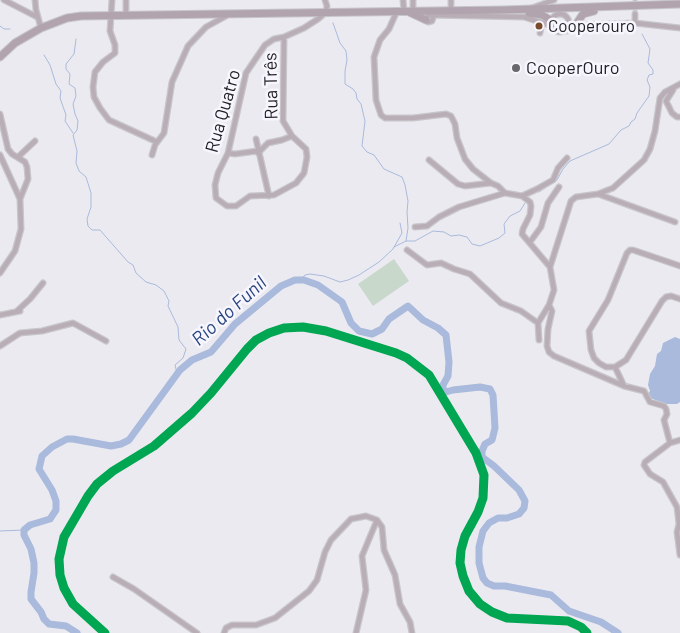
<!DOCTYPE html>
<html>
<head>
<meta charset="utf-8">
<style>
	body { margin:0 }
	canvas { display:block; background:#ebeaf0 }
</style>
</head>
<body>
<canvas width="680" height="633"></canvas>
<script>
const c = document.querySelector('canvas').getContext('2d');
c.lineJoin = 'round';
function fillPath(path, color) { c.fillStyle = color; c.fill(path, 'evenodd'); }
const toPath = rows => new Path2D(rows.map(r => 'M' + r).join(''));
function stroke(path, color, width, dash) { c.strokeStyle = color; c.lineWidth = width; c.lineCap = dash ? 'butt' : 'round'; c.setLineDash(dash || []); c.stroke(path); }
function label(font, color, halo, rows, align = 'center') {
  c.font = font + ' Barlow,sans-serif'; c.lineWidth = 5; c.setLineDash([]); c.textBaseline = 'middle'; c.strokeStyle = halo; c.fillStyle = color; for (const [text, x, y, turn = 0] of rows) {
    c.save(); c.translate(x, y); c.rotate((+turn || 0) * Math.PI / 180); c.textAlign = isNaN(turn) ? turn : align; if (halo) c.strokeText(text, 0, 0); c.fillText(text, 0, 0); c.restore();
  }
}
fillPath(toPath([
	[394,259,409,281,373,306,358,284]
]), '#c8d9cc');
fillPath(toPath([
	[675,337,680,339,680,402,677,404,666,404,650,398,648,394,650,391,648,385,650,374,655,366,657,354,661,351,663,343]
]), '#a9badc');
stroke(toPath([
	[333,23,340,43,346,51,347,60,345,71,345,84,353,89,356,93,357,99,361,104,365,121,362,146,367,152,374,155,384,169,402,177,405,185,408,201,407,212,408,228,406,241],
	[0,26,4,29,10,29],
	[76,39,74,54,66,64,66,69,70,74,69,84,75,88,76,96,73,104,75,114,78,121,77,130,73,135,77,151,76,163,79,171,86,177,91,193,91,207,87,219,88,226,92,230,100,230,128,262,133,265,136,273,146,282,156,285,164,291,169,301,168,306,178,327,179,340,186,349,183,358,175,365,177,373],
	[44,55,50,65,56,84,61,91,60,98,66,115,65,121,73,133],
	[539,192,557,180,563,169,570,161,609,144,621,130,629,126,631,122,635,119,637,113,649,96,650,87,647,80,649,75,653,74,653,70,648,63,650,49,642,34],
	[394,247,406,241,415,241,433,231,444,232,451,236,459,235,467,237,472,244,480,246,499,238,505,233,504,224,510,216,520,211,525,203],
	[300,280,305,275,310,274,324,276,340,282,348,280,359,275,379,262,393,249,402,233,400,223],
	[0,531,24,530]
]), '#a9badc', 1);
stroke(toPath([
	[77,633,66,626,49,624,44,619,41,612,31,599,31,592,34,573,34,563,31,549,24,535,24,530,30,525,50,519,56,510,56,501,52,490,39,469,42,456,52,447,67,439,73,439,111,446,121,444,129,440,180,370,192,360,211,352,235,324,281,286,295,280,304,280,318,285,342,302,351,323,359,331,372,334,382,329,389,319,408,306,423,320,438,328,446,335,449,362,448,376,443,385,443,389,446,392,453,390,480,387,490,389,493,395,495,428,492,440,485,444,482,451,482,457,494,466,519,490,525,501,524,508,519,514,507,518,498,518,489,523,483,531,479,547,479,563,483,578,487,583,494,586,505,586,551,595,569,611,601,622,618,633]
]), '#a9badc', 7);
stroke(toPath([
	[635,14,635,0]
]), '#c3c2c7', 4.5, [4.5, 2]);
const street = toPath([
	[4,0,37,17],
	[35,0,36,10,41,28],
	[112,0,110,31,115,45,115,53,103,62,95,72,93,87,94,97,100,108,109,120,157,142],
	[403,0,404,11],
	[532,8,554,0],
	[413,10,413,0],
	[451,10,451,0],
	[397,11,389,29,380,40,374,57,376,100,381,115,385,118,413,118,446,114,451,116,455,124,457,138,465,159,473,169,491,183],
	[635,14,635,23],
	'551 23a9 9 0 1 1 18 0a9 9 0 1 1-18 0Z',
	[126,15,126,0],
	[431,15,433,18,432,21,428,22,426,18,429,15,524,17,552,26],
	[538,22,541,27,540,33],
	[566,31,587,25,635,23,680,28],
	[284,37,283,121,292,136,306,149,307,157,304,173,296,183,274,195,250,196,236,206,227,206,216,198,215,185,218,173,228,153,246,73,265,45,274,39,284,37,304,28,318,19,326,12,327,6,325,0],
	[673,90,666,101,672,113,677,117,680,117],
	[0,114,8,149,12,154,25,162,27,167,28,179,20,199],
	[256,139,269,196],
	[228,153,235,154,257,151],
	[258,153,268,143,282,140,292,136],
	[0,155,20,199,21,229,15,251,0,273],
	[152,155,155,145,164,133,172,82,188,46,206,27,226,16],
	[18,157,35,141],
	[429,160,458,184,465,186,491,183,498,186,505,193],
	[598,194,675,222],
	[522,196,530,202,531,206,530,215,523,229,522,234,550,267,554,290,549,305,552,311,548,329,547,346,549,352,554,356,624,386,644,391,650,402,664,406,666,409,667,414,664,420,670,443,645,462,644,465,650,474,663,482,677,507,679,524,677,532,680,555],
	[415,227,427,226,439,217,459,207,505,193,522,196,537,189,553,180,558,168,567,158],
	[530,242,541,227,548,203,559,187],
	[407,250,427,265,441,263,454,269,470,274,501,303,521,311,538,323],
	[680,266,633,250,630,250,627,253,608,300,589,331,591,350,594,358,599,363,606,367,615,367,626,360,662,301,666,297,671,296,680,299],
	[550,267,571,201,576,197,598,194,613,188,644,160,650,149,655,131,660,98,665,92,680,84],
	[17,311,30,299,43,283],
	[0,315,20,311],
	[539,340,538,323,549,305],
	[0,346,20,333,42,331,73,323,106,341],
	[615,367,624,386],
	[670,443,680,440],
	[113,577,134,589,197,633],
	[224,633,226,628,232,625,256,625,275,618,309,591,317,580,325,552,331,540,351,519,366,516,377,520,382,527,384,550,395,575,400,604,410,622,412,633],
	[356,633,366,590,362,556,377,520]
]);
const primary = toPath([
	[409,12,426,20],
	[529,13,542,15,552,21],
	[577,23,583,14,594,11],
	[0,57,15,43,41,28,67,18,81,16,503,10,680,4]
]);
stroke(street, '#c7c6ca', 7);
stroke(primary, '#c7c6ca', 9);
stroke(street, '#baaeb6', 4.5);
stroke(primary, '#b2a4af', 7);
stroke(toPath([
	[105,633,73,604,64,588,60,575,59,559,64,537,88,496,97,484,113,471,154,446,192,413,211,393,247,349,256,340,269,333,284,328,303,327,326,331,396,353,407,358,429,375,476,453,484,475,483,498,478,512,465,536,461,550,460,563,463,576,469,591,480,604,492,612,507,618,568,621,581,627,587,633]
]), '#00a651', 9);
for (const [x, y, r, color] of [
	[539,26,4.5,"#7a4b2a"],
	[516,68,5,"#68676b"]
]) { const dot = new Path2D(); dot.arc(x, y, r, 0, 2 * Math.PI); c.fillStyle = color; c.fill(dot); stroke(dot, '#f7f6fe', 2); }
label('17px', '#212024', '#f7f6fe', [
	["Cooperouro",548,26]
], 'left');
label('18px', '#212024', '#f7f6fe', [
	["CooperOuro",526,68]
], 'left');
label('18px', '#212024', '#f7f6fe', [
	["Rua Três",271,86,-91],
	["Rua Quatro",223,111,-74]
]);
label('italic 19px', '#28447e', '#f7f6fe', [
	["Rio do Funil",229,311,-42]
]);
</script>
</body>
</html>
